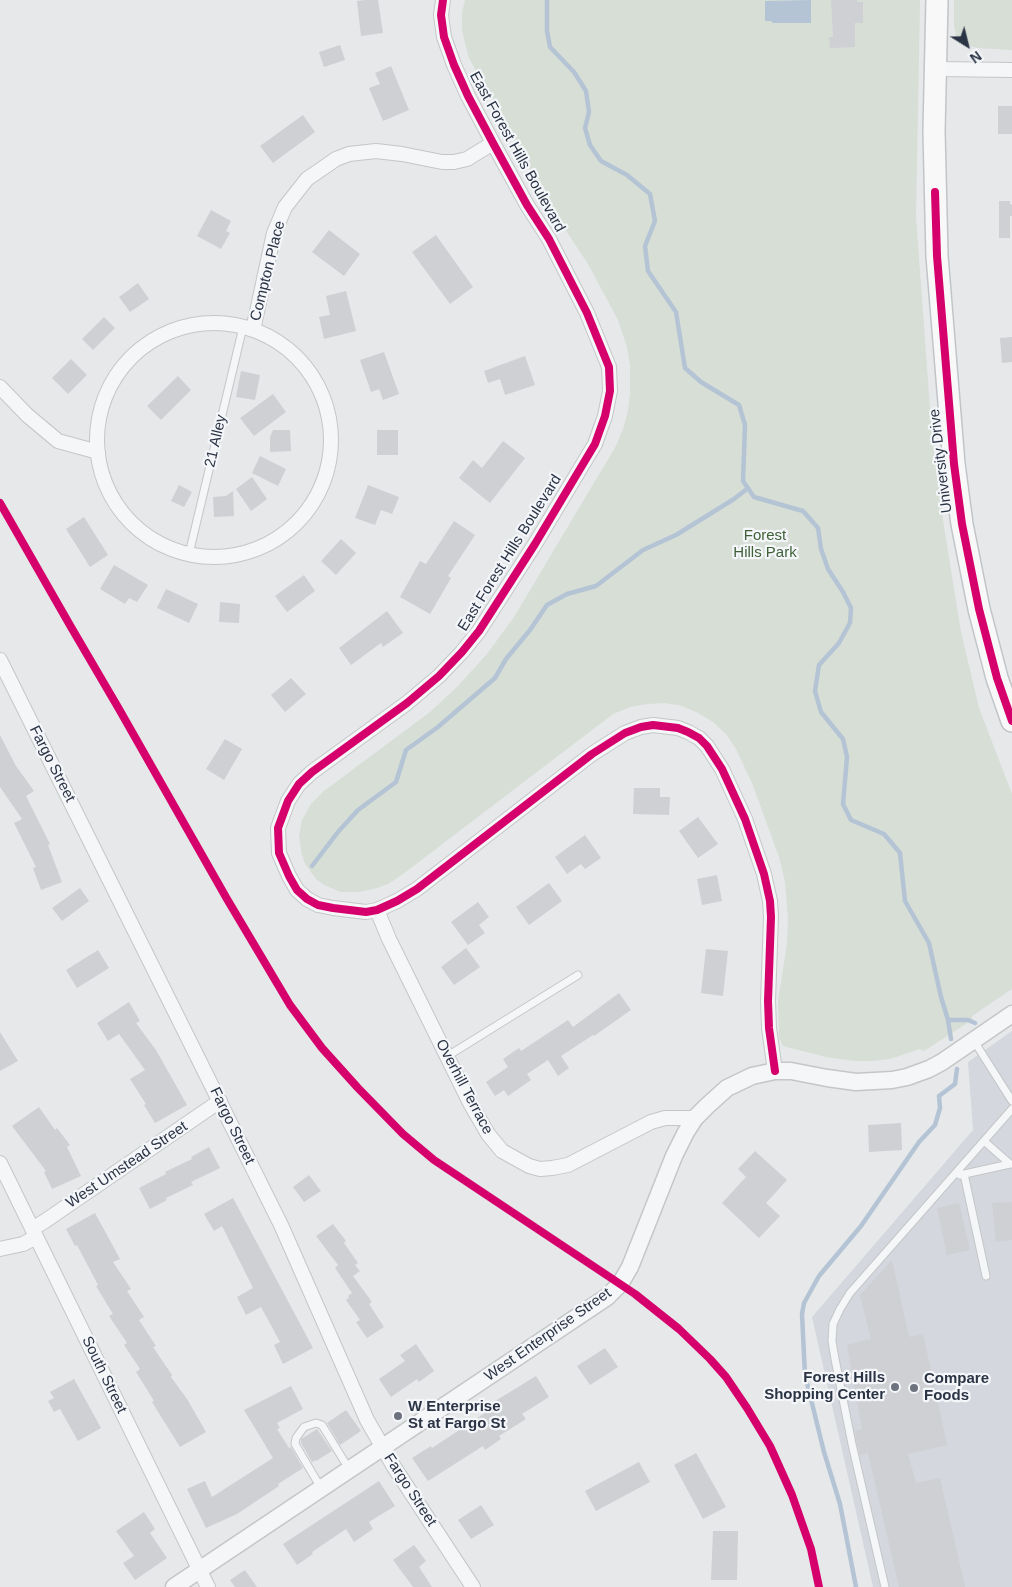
<!DOCTYPE html>
<html>
<head>
<meta charset="utf-8">
<style>
	body { margin:0 }
	#map { position:relative; width:1012px; height:1587px; overflow:hidden; background:#e6e8ea; font-family:Helvetica,sans-serif }
	canvas { display:block }
	.north { position:absolute; left:942px; top:20px; width:50px; height:50px; -webkit-text-stroke:4px #f4f6f9; paint-order:stroke; rotate:144deg; font-size:14px; font-weight:700; line-height:20px; text-align:center; color:#2b3445 }
	.north::after { content:''; display:block; margin:auto; width:18px; height:22px; background:#2b3445; clip-path:polygon(50% 0,100% 100%,50% 72%,0 100%) }
</style>
</head>
<body>
<div id="map">
<canvas width="1012" height="1587"></canvas>
<div class="north">N</div>
</div>
<script>
const c = document.querySelector('canvas').getContext('2d');
c.lineJoin = 'round';
function fillPath(path, color) { c.fillStyle = color; c.fill(path, 'evenodd'); }
const toPath = rows => new Path2D(rows.map(r => 'M' + r).join(''));
function stroke(path, color, width, dash) { c.strokeStyle = color; c.lineWidth = width; c.lineCap = dash ? 'butt' : 'round'; c.setLineDash(dash || []); c.stroke(path); }
function label(font, color, halo, rows, align = 'center') {
  c.font = font + ' Helvetica,sans-serif'; c.lineWidth = 4.5; c.setLineDash([]); c.textBaseline = 'middle'; c.strokeStyle = halo; c.fillStyle = color; for (const [text, x, y, turn = 0] of rows) {
    c.save(); c.translate(x, y); c.rotate((+turn || 0) * Math.PI / 180); c.textAlign = isNaN(turn) ? turn : align; if (halo) c.strokeText(text, 0, 0); c.fillText(text, 0, 0); c.restore();
  }
}
fillPath(toPath([
	[1012,1031,1012,1587,873,1587,812,1317,973,1130,968,1062]
]), '#d4d7dd');
fillPath(toPath([
	[465,0,920,0,916,217,932,436,944,527,961,632,979,708,1012,794,1012,989,972,1016,972,1020,924,1051,920,1049,890,1059,872,1061,854,1061,826,1057,783,1046,779,1038,778,1001,787,944,788,918,785,882,779,857,752,783,736,749,726,734,713,722,698,713,682,706,665,703,647,704,630,707,613,714,403,874,388,884,377,888,359,892,341,892,324,885,316,879,305,864,302,855,299,837,302,820,311,804,324,791,430,712,457,687,487,654,514,617,616,446,623,429,628,411,630,393,630,365,627,347,618,320,588,264,546,200,469,58,462,31,462,13],
	[954,0,1012,0,1012,50,978,48,969,46,962,42,956,35,954,26]
]), '#d6ded6');
fillPath(toPath([
	[811,0,811,23,773,23,771,21,765,21,765,1]
]), '#b4c4d5');
stroke(toPath([
	[547,0,547,31,550,47,574,72,586,91,589,112,585,128,590,145,601,161,627,175,650,194,655,221,645,246,648,271,676,312,685,368,701,382,739,405,745,425,743,481,754,497,803,511,818,528,821,549,828,569,843,592,851,608,850,623,839,643,819,665,815,691,821,712,843,739,847,757,843,804,851,820,884,834,900,853,905,901,929,943,941,997,948,1020,951,1039],
	[312,866,338,832,358,810,396,782,406,750,438,727,495,678,506,659,530,630,547,605,567,594,596,586,643,550,676,535,734,499,748,488],
	[948,1020,968,1020,975,1023],
	[856,1587,840,1504,824,1452,805,1375,802,1314,804,1303,819,1276,861,1226,919,1142,935,1125,940,1108,939,1096,955,1084,957,1069]
]), '#b4c4d5', 4.5);
fillPath(toPath([
	[365,0,378,0,383,33,361,36,357,1],
	[831,0,857,0,857,2,863,2,863,23,855,23,855,47,830,48,829,37,833,37],
	[340,45,345,60,324,67,319,52],
	[391,66,409,110,383,121,369,88,380,84,375,73],
	[998,106,1012,106,1012,134,998,134],
	[303,115,315,132,273,163,260,146],
	[999,201,1010,201,1010,204,1012,205,1012,216,1010,216,1010,238,999,238],
	[211,210,231,221,226,231,230,233,221,249,197,236],
	[329,230,360,254,344,276,312,252],
	[436,235,473,287,450,304,412,252],
	[138,283,149,299,130,312,119,297],
	[346,291,356,331,324,339,319,317,330,315,326,296],
	[104,317,115,328,93,350,82,339],
	[1012,337,1012,362,1002,363,1000,338],
	[384,352,399,394,383,400,379,389,371,392,360,360],
	[525,356,535,385,505,395,500,379,488,383,484,371],
	[71,359,87,375,68,394,52,378],
	[241,371,260,375,255,400,236,397],
	[178,376,191,390,161,420,147,406],
	[273,394,286,412,254,436,240,418],
	[273,430,290,430,291,451,270,452,270,437],
	[377,430,398,430,398,455,377,455],
	[503,441,525,458,490,503,459,478,473,460,482,468],
	[260,456,286,469,278,486,252,473],
	[252,477,267,499,251,511,236,489],
	[179,485,192,492,184,507,171,501],
	[368,485,399,497,392,514,381,510,375,525,355,518],
	[233,491,234,516,214,517,213,497,226,496],
	[84,517,108,555,90,567,66,529],
	[454,521,475,535,448,576,451,578,430,614,400,597,420,561,426,564],
	[341,539,356,553,336,575,321,561],
	[114,565,148,585,137,602,129,598,125,604,100,589],
	[304,575,315,591,287,612,275,596],
	[166,589,198,604,189,623,157,608],
	[220,602,240,604,239,623,219,622],
	[387,611,403,633,383,647,381,643,351,665,339,648],
	[291,678,306,694,285,712,271,695],
	[0,735,16,766,34,791,26,796,50,844,48,845,62,882,41,890,33,868,36,867,14,823,22,819,0,787],
	[225,739,242,749,224,780,206,769],
	[634,788,660,788,660,797,670,797,669,815,633,814],
	[698,817,718,844,698,858,679,831],
	[585,835,601,858,585,869,581,864,567,874,555,857],
	[717,875,722,901,702,905,697,879],
	[549,883,562,901,529,925,516,907],
	[80,888,89,901,62,921,52,908],
	[478,902,489,917,479,925,485,933,468,945,451,922],
	[466,948,480,967,454,985,441,967],
	[706,949,728,951,723,996,701,993],
	[98,950,109,968,77,988,66,970],
	[619,993,631,1010,594,1036,593,1035,561,1056,569,1068,558,1076,548,1060,527,1074,531,1080,508,1096,504,1090,495,1096,486,1082,508,1067,503,1059,519,1048,521,1051,568,1020,573,1027],
	[129,1002,140,1021,136,1023,156,1050,187,1105,155,1123,144,1105,146,1104,130,1079,145,1070,119,1034,108,1041,97,1023],
	[0,1032,18,1061,0,1071],
	[39,1107,55,1130,57,1128,70,1145,67,1147,81,1176,52,1189,44,1172,46,1171,12,1126],
	[901,1123,902,1150,869,1152,868,1125],
	[209,1147,220,1168,191,1182,193,1185,166,1198,167,1200,150,1209,139,1188,166,1174,165,1172,192,1159,191,1157],
	[755,1151,787,1180,766,1203,780,1216,759,1238,722,1203,746,1177,738,1169],
	[309,1175,321,1191,304,1202,293,1187],
	[233,1198,313,1348,283,1364,274,1345,280,1342,261,1307,246,1315,237,1297,253,1288,222,1226,214,1231,204,1214],
	[1012,1202,1012,1240,996,1242,992,1203],
	[959,1203,970,1250,947,1255,937,1208],
	[95,1213,120,1259,113,1262,131,1289,127,1291,144,1317,139,1320,156,1346,153,1347,172,1375,171,1377,187,1399,206,1432,180,1447,152,1402,154,1401,136,1372,140,1369,124,1345,127,1343,109,1316,113,1314,96,1286,98,1285,77,1245,75,1246,66,1229],
	[333,1224,346,1241,344,1243,358,1263,355,1265,360,1271,353,1276,372,1302,369,1304,384,1327,367,1338,356,1322,360,1320,346,1300,349,1298,348,1296,352,1293,335,1268,338,1265,316,1236],
	[892,1260,909,1337,923,1334,947,1445,908,1454,916,1483,940,1478,965,1587,899,1587,868,1453,860,1455,857,1443,855,1431,862,1429,847,1345,871,1339,860,1295],
	[416,1344,434,1371,419,1382,417,1379,391,1397,379,1379,405,1361,400,1355],
	[605,1348,618,1367,590,1385,577,1366],
	[536,1376,549,1397,522,1414,526,1419,499,1436,501,1439,485,1450,483,1446,428,1481,412,1458,431,1446,432,1448,494,1407,492,1403],
	[74,1379,101,1428,78,1441,60,1409,54,1412,48,1401,54,1398,50,1392],
	[291,1386,303,1409,277,1423,280,1428,277,1429,289,1448,291,1447,303,1468,278,1484,279,1486,237,1514,206,1528,187,1489,205,1481,212,1497,273,1458,244,1410],
	[346,1410,361,1431,340,1445,327,1423],
	[317,1429,332,1451,316,1461,316,1460,312,1462,301,1443,301,1439],
	[696,1453,726,1507,703,1519,674,1465],
	[639,1462,650,1482,596,1511,585,1491],
	[379,1481,395,1506,369,1522,373,1529,354,1542,346,1529,312,1552,313,1554,297,1565,283,1544],
	[481,1505,494,1525,471,1539,458,1520],
	[144,1512,155,1529,150,1533,167,1558,135,1580,123,1563,134,1556,116,1531],
	[713,1531,738,1531,737,1580,711,1580],
	[414,1545,426,1561,419,1567,432,1587,413,1587,393,1560],
	[245,1570,257,1587,235,1587,230,1580]
]), '#ced0d3');
const service = toPath([
	[189,554,243,327],
	[974,1041,1012,1101],
	[446,1057,578,975],
	[984,1141,1010,1164,1012,1164],
	[964,1174,986,1276],
	[960,1175,1010,1164],
	[321,1488,295,1444,296,1438,304,1427,316,1423,322,1425,349,1469],
	[885,1587,852,1444,835,1359,832,1341,833,1324,840,1309,850,1293,1012,1109]
]);
const minor = toPath([
	[443,0,441,15,444,37,454,65,468,96,493,143,527,205,549,239,587,313,609,367,610,391,605,416,595,444,535,544,479,631,462,652,439,676,407,703,312,772,299,784,288,801,278,828,279,853,289,876,297,890,307,899,318,905,333,908,366,912,377,910,397,901,417,889,592,754,625,733,641,727,653,725,678,728,688,732,699,738,707,746,722,769,745,819,764,874,770,901,771,917,768,1001,769,1028,775,1071],
	[937,69,1012,70],
	'97 440a117 117 0 1 1 234 0a117 117 0 1 1-234 0Z',
	[253,330,274,233,285,207,307,179,336,159,349,154,376,151,402,154,442,162,454,162,467,159,493,143],
	[0,387,27,415,58,441,98,452],
	[0,660,281,1225,367,1420,394,1467,473,1587],
	[377,910,389,939,470,1103,488,1134,502,1151,529,1166,540,1169,552,1168,568,1165,651,1122,665,1118,695,1118],
	[0,1163,208,1587],
	[32,1229,45,1221,220,1101],
	[0,1249,23,1244,36,1237]
]);
const tertiary = toPath([
	[174,1587,607,1297,620,1284,630,1267,674,1156,686,1132,695,1118,707,1106,727,1088,752,1076,775,1071,791,1071,827,1078,856,1082,892,1080,907,1077,929,1069,942,1062,1012,1014]
]);
const primary = toPath([
	[937,0,934,131,937,256,954,464,962,524,979,609,997,678,1012,721]
]);
stroke(service, '#c4c6c8', 9);
stroke(minor, '#c4c6c8', 16);
stroke(tertiary, '#c4c6c8', 19);
stroke(primary, '#c2c5c8', 24);
stroke(service, '#f5f6f7', 7);
stroke(minor, '#f5f6f7', 14);
stroke(tertiary, '#f5f6f7', 16);
stroke(primary, '#f8f8f8', 21);
stroke(toPath([
	[443,0,441,15,444,37,454,65,468,96,493,143,527,205,549,239,587,313,609,367,610,391,605,416,595,444,535,544,479,631,462,652,439,676,407,703,312,772,299,784,288,801,278,828,279,853,289,876,297,890,307,899,318,905,333,908,366,912,377,910,397,901,417,889,592,754,625,733,641,727,653,725,678,728,688,732,699,738,707,746,722,769,745,819,764,874,770,901,771,917,768,1001,769,1028,775,1071],
	[935,192,937,256,954,464,962,524,979,609,997,678,1012,721],
	[0,503,71,627,119,709,227,899,290,1005,322,1048,358,1088,403,1134,434,1160,635,1294,679,1329,710,1359,726,1377,747,1408,770,1446,792,1495,811,1549,819,1587]
]), '#d6006c', 8);
for (const [x, y, r, color] of [
	[895,1387,5,"#6c737f"],
	[914,1388,5,"#6c737f"],
	[398,1416,5,"#6c737f"]
]) { const dot = new Path2D(); dot.arc(x, y, r, 0, 2 * Math.PI); c.fillStyle = color; c.fill(dot); stroke(dot, '#f4f6f9', 2); }
label('15px', '#2b3445', '#f4f6f9', [
	["East Forest Hills Boulevard",517,152,61],
	["Compton Place",268,271,-76],
	["21 Alley",216,441,-77],
	["University Drive",941,461,-97],
	["East Forest Hills Boulevard",510,553,-58],
	["Fargo Street",52,764,63],
	["Overhill Terrace",464,1087,62],
	["Fargo Street",232,1126,64],
	["West Umstead Street",127,1165,-34],
	["West Enterprise Street",548,1335,-35],
	["South Street",104,1375,64],
	["Fargo Street",410,1490,57]
]);
label('15px', '#3f6138', '#f4f6f9', [
	["Forest",765,536],
	["Hills Park",765,553]
]);
label('bold 15px', '#2b3445', '#f4f6f9', [
	["Forest Hills",885,1378,"right"],
	["Shopping Center",885,1395,"right"],
	["Compare",924,1379],
	["Foods",924,1396],
	["W Enterprise",408,1407],
	["St at Fargo St",408,1424]
], 'left');
</script>
</body>
</html>
